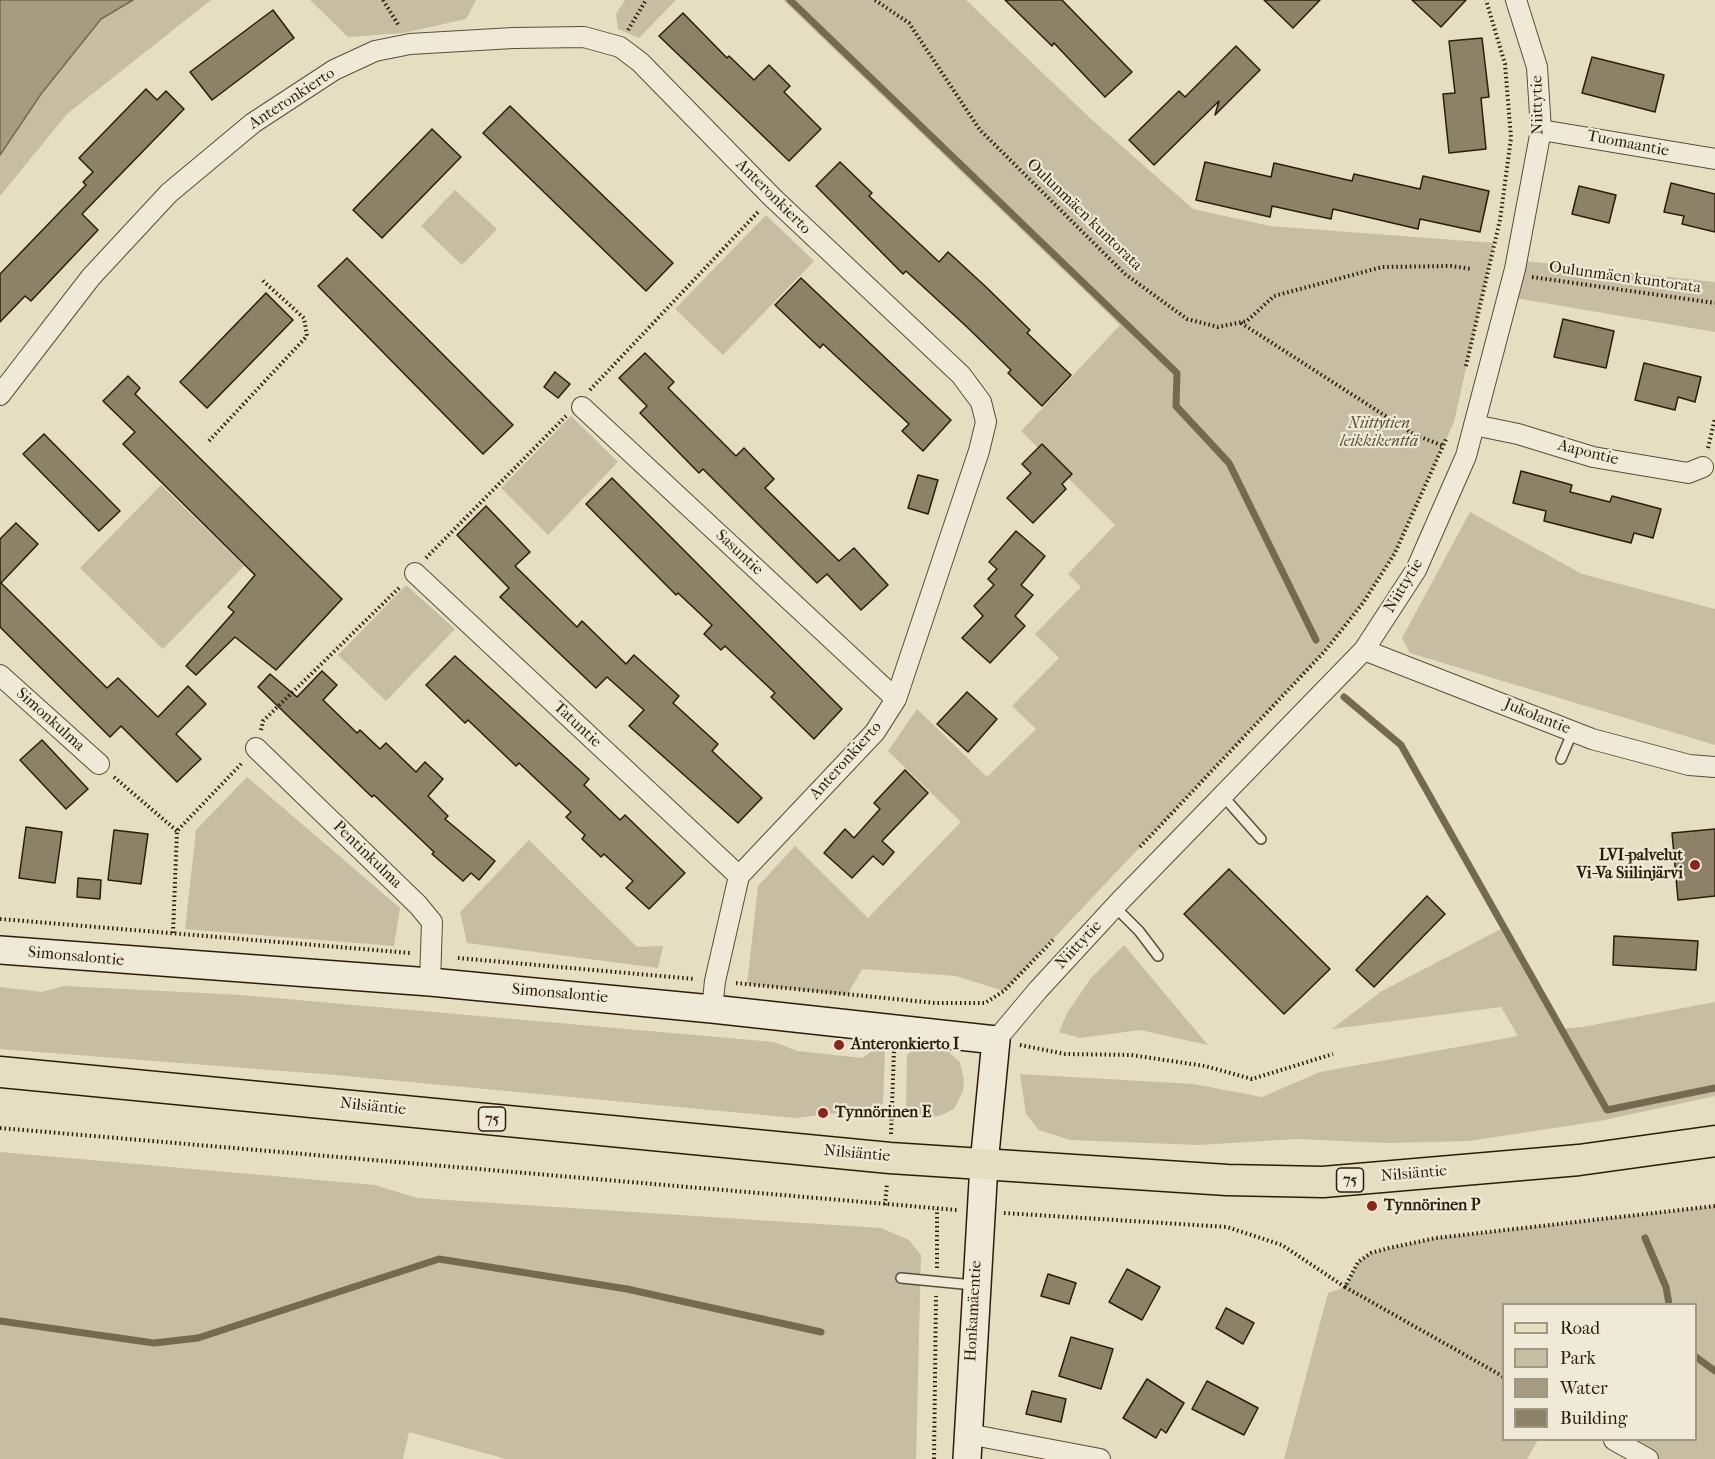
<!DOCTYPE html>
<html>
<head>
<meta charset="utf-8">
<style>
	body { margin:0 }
	#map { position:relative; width:1715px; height:1459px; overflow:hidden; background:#e6dec1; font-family:"IM FELL French Canon",serif }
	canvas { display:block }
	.legend { position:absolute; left:1502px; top:1303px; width:195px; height:138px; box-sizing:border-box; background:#efead7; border:2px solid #a19884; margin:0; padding:8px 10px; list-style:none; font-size:18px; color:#2d1d08 }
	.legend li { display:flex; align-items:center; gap:12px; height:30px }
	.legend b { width:30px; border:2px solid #a19884 }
</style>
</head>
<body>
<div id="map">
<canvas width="1715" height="1459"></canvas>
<ul class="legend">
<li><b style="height:8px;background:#e6dec1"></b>Road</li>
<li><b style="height:16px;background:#c7bda2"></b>Park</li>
<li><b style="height:16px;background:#a79c82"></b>Water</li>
<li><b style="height:16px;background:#8d8168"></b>Building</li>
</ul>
</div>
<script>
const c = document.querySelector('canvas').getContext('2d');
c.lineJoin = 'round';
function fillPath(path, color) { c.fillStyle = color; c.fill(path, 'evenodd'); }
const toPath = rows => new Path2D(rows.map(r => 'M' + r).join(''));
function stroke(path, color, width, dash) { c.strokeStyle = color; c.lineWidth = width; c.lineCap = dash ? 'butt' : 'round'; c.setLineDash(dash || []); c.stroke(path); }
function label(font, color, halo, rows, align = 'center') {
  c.font = font + ' "IM FELL French Canon",serif'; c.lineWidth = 4.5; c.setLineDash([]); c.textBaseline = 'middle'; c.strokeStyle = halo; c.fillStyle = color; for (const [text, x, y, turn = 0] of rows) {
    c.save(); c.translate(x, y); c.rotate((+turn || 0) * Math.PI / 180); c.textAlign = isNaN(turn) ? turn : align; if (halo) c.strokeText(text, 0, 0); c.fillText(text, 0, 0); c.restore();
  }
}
fillPath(toPath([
	[0,0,211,0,67,114,0,196],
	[310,0,476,0,466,19,403,33,348,37],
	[625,0,676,0,639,38,618,29,616,14],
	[783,0,966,0,1091,119,1193,209,1270,226,1494,243,1454,422,1395,553,1363,603,1325,651,1004,991,956,976,862,969,847,995,747,984,758,886,795,846,868,918,961,822,888,751,917,709,987,777,1036,729,1012,706,1059,658,1035,634,1081,587,1068,574,1115,525,1021,431,1120,325],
	[455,190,497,229,462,265,421,226],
	[766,215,814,261,723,355,675,309],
	[1525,261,1715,282,1715,332,1515,298],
	[571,416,618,462,548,535,501,488],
	[161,485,244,566,163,649,80,568],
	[1470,512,1582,574,1715,609,1715,745,1410,653,1402,638],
	[406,585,455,629,386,701,338,655],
	[247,777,400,908,394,946,185,929,196,830],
	[529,840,637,947,663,946,658,968,467,943,460,912],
	[1501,929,1557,1029,1582,1027,1715,1002,1715,1096,1600,1121,1469,1141,1388,1143,1296,1139,1199,1145,1070,1140,1039,1130,1026,1114,1020,1074,1193,1084,1262,1097,1320,1072,1518,1036,1501,1007,1332,1029,1382,991],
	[1124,945,1208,1045,1140,1030,1080,1038,1059,1032,1067,1013,1091,978],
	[64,986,241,995,774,1042,797,1051,863,1058,873,1050,885,1048,883,1104,871,1109,796,1118,335,1075,0,1049,0,987,42,992],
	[920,1045,945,1049,960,1062,964,1080,963,1091,954,1109,939,1116,906,1117,907,1055],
	[0,1152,375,1185,417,1198,881,1228,909,1240,921,1255,916,1459,506,1459,409,1432,403,1459,0,1459],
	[1715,1206,1715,1459,1648,1459,1614,1440,1696,1440,1696,1304,1504,1304,1504,1440,1538,1440,1527,1459,1284,1459,1328,1293,1345,1287,1358,1262,1371,1253,1436,1238]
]), '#c7bda2');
const water = toPath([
	[0,0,133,0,101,19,41,94,0,155,0,0]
]);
fillPath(water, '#a79c82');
stroke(water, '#766951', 1.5);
stroke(toPath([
	[790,0,1177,373,1176,406,1229,463,1316,640],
	[1344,697,1401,745,1607,1110,1715,1088],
	[1645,1238,1666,1287,1669,1304],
	[0,1321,154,1343,198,1338,439,1259,627,1289,821,1332],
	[1696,1357,1715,1371]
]), '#766951', 7);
const building = toPath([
	[1005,0,1062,0,1132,72,1105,97,1054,43,1052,46,1005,0],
	[1264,0,1320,0,1293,28,1264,0],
	[1412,0,1466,0,1441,27,1412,0],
	[273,10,294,38,212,100,190,72,273,10],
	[683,13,727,58,729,56,754,80,769,65,790,86,784,92,821,129,789,161,659,36,683,13],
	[1482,38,1489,97,1481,98,1486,149,1449,153,1443,94,1455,93,1449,41,1482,38],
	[1236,46,1260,70,1215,115,1219,101,1154,165,1129,140,1179,91,1185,97,1236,46],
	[1592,57,1664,75,1655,112,1582,93,1592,57],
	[146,89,157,100,166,91,184,109,82,214,98,230,31,301,25,296,0,322,0,274,86,185,83,182,93,172,79,158,146,89],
	[510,106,673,263,646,291,483,133,510,106],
	[432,129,461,157,382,238,353,210,432,129],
	[840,162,872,193,869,196,939,262,948,252,985,286,1030,330,1027,333,1071,375,1042,406,1008,373,1011,370,967,327,906,271,903,274,816,186,840,162],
	[1205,162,1271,177,1274,163,1352,181,1354,174,1420,189,1423,176,1489,191,1480,232,1420,219,1418,229,1333,209,1331,219,1272,206,1270,217,1196,200,1205,162],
	[1671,183,1715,194,1715,232,1682,224,1684,216,1664,212,1671,183],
	[1579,186,1616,195,1609,223,1572,214,1579,186],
	[347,258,513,425,483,454,318,286,347,258],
	[801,278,951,420,923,451,902,431,909,424,823,344,820,348,775,305,801,278],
	[266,293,293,320,207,408,180,382,266,293],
	[1563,319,1614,331,1606,368,1554,357,1563,319],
	[645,353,674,382,668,388,736,456,744,448,774,479,765,488,839,561,854,548,888,585,861,610,827,574,817,583,703,469,699,473,640,413,647,406,619,378,645,353],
	[1644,363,1701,377,1695,402,1678,397,1675,410,1635,400,1644,363],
	[555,372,570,384,558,398,544,387,555,372],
	[128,376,140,388,135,394,342,599,276,670,235,637,196,675,186,666,234,612,228,607,255,575,123,444,135,432,103,401,128,376],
	[44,434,120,511,99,531,23,454,44,434],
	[1042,444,1072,474,1062,484,1066,489,1033,523,1007,498,1031,473,1022,464,1042,444],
	[1521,471,1572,485,1570,492,1610,502,1612,496,1661,509,1653,538,1634,533,1631,543,1544,521,1546,511,1513,503,1521,471],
	[918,475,938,480,928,514,908,508,918,475],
	[612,478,842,709,814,739,771,697,775,693,725,646,721,650,704,634,712,625,678,593,676,595,586,504,612,478],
	[486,506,530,552,515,566,577,627,582,621,626,664,634,655,679,696,673,703,718,744,712,751,762,798,738,823,629,726,644,710,607,677,596,688,500,597,509,588,457,535,486,506],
	[16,523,38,544,1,583,107,688,118,678,158,717,188,686,206,704,176,734,201,759,177,782,121,726,110,737,0,627,0,539,16,523],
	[1016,531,1045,556,1021,585,1033,595,1015,616,1025,626,990,663,962,638,983,616,974,606,994,585,988,579,997,569,989,562,1016,531],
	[455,656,589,779,584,785,620,820,625,815,685,873,649,909,626,888,633,881,604,854,601,857,582,839,585,835,566,817,571,812,519,763,516,766,468,720,465,723,426,685,455,656],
	[322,671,337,685,323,700,357,733,360,730,380,749,386,743,416,772,425,762,443,779,428,796,448,816,445,819,495,861,479,880,471,873,463,881,432,854,434,852,374,795,372,797,258,687,270,674,297,697,322,671],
	[967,692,997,719,968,752,937,724,967,692],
	[42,740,88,789,66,809,20,760,42,740],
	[905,770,928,793,882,841,894,852,883,865,873,856,852,878,824,853,845,829,854,838,880,809,874,803,905,770],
	[26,827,62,832,55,883,19,878,26,827],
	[1715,829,1715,896,1678,900,1672,833,1715,829],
	[114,830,148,834,141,884,108,880,114,830],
	[1229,869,1330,969,1284,1014,1184,914,1229,869],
	[78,878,101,880,100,899,77,897,78,878],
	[1427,896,1445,914,1374,987,1356,970,1427,896],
	[1614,936,1698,941,1696,970,1613,965,1614,936],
	[1127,1269,1160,1287,1142,1320,1109,1302,1127,1269],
	[1048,1274,1076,1283,1069,1304,1041,1296,1048,1274],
	[1226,1308,1254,1323,1243,1344,1216,1328,1226,1308],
	[1071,1337,1113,1349,1101,1389,1059,1376,1071,1337],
	[1147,1379,1184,1403,1166,1433,1161,1429,1156,1438,1123,1418,1147,1379],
	[1207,1381,1258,1408,1244,1435,1192,1409,1207,1381],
	[1032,1391,1066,1399,1061,1422,1026,1414,1032,1391]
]);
fillPath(building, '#8d8168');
stroke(building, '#2d1d08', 1.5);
const lane = toPath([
	[1561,759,1573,731],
	[1223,796,1261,839],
	[1115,907,1139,931,1158,956],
	[901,1278,973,1285]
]);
const street = toPath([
	[1541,130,1715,159],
	[0,395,91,277,169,193,253,123,334,70,375,51,410,44,513,38,584,37,620,47,640,62,772,197,961,375,981,402,986,422,979,451,896,699,875,732,739,876,715,981,712,1009],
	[582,407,896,699],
	[1474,425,1518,434,1593,457,1688,473,1703,467],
	[415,573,739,876],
	[1364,650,1592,739,1689,765,1715,767],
	[0,675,99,764],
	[256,748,418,905,432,922,430,982],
	[996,1040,1038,990,1120,901,1364,650,1416,570,1466,456,1515,269,1541,130,1537,67,1516,0],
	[968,1434,1100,1459],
	[1614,1440,1648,1459]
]);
const secondary = toPath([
	[0,950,430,982,712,1009,996,1040,984,1164,967,1459]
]);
const primary = toPath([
	[0,1072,890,1158,1227,1180,1323,1182,1579,1160,1715,1141]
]);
stroke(lane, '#5b4d36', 12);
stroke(street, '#5b4d36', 22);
stroke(secondary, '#2d1d08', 30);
stroke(primary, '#2d1d08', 33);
stroke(toPath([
	[383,0,399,26],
	[875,0,909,23,980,130,1125,274,1187,319,1218,327,1247,321,1274,296,1382,267,1451,266,1472,269],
	[628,30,646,0],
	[1532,277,1715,303],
	[1241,323,1415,435,1444,446],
	[1466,366,1500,220,1511,138,1505,64,1486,0],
	[590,390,758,212],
	[209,441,307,336,304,318,261,279],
	[1708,448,1715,418],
	[426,558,566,416],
	[261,730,263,721,401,586],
	[114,777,177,831],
	[1140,847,1325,651,1363,603,1395,553,1447,437],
	[0,919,411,953],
	[173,933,177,831,243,762],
	[458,958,695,979],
	[736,983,935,1003,985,1003,1004,991,1053,940],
	[1020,1045,1065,1054,1131,1055,1205,1066,1252,1079,1333,1054],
	[0,1128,957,1210],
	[891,1134,894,1051],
	[885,1205,887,1183],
	[1004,1213,1227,1227,1282,1245,1345,1287,1358,1262,1371,1253,1389,1248,1436,1238,1715,1206],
	[937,1268,937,1209],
	[1345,1287,1504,1377],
	[934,1459,936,1296]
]), '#2d1d08', 4, [1.5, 3]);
stroke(lane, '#efead7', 9);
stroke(street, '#efead7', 20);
stroke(secondary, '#efead7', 27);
stroke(primary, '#e6dec1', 30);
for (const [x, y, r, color] of [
	[1695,865,6,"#8f2418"],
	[839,1045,6,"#8f2418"],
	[823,1113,6,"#8f2418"],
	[1372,1206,6,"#8f2418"]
]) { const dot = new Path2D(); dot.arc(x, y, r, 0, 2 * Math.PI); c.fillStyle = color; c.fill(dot); stroke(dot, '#efead7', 2); }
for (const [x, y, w] of [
	[492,1119,27],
	[1350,1180,27]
]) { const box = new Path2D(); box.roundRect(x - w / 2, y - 12, w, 24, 4.5); c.fillStyle = '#efead7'; c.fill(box); stroke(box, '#2d1d08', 1.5); }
label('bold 15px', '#2d1d08', null, [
	["75",492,1119],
	["75",1350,1180]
]);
label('16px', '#2d1d08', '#efead7', [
	["Anteronkierto",292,99,-33],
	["Niittytie",1538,105,-91],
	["Tuomaantie",1628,144,11],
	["Anteronkierto",773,197,45],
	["Oulunmäen kuntorata",1084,215,44],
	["Oulunmäen kuntorata",1625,278,8],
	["Aapontie",1588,453,14],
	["Sasuntie",739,553,43],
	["Niittytie",1404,586,-59],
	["Jukolantie",1537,717,22],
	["Simonkulma",50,720,42],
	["Tatuntie",577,725,43],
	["Anteronkierto",846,761,-48],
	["Pentinkulma",367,855,44],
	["Niittytie",1079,945,-47],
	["Simonsalontie",76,957,5],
	["Simonsalontie",560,994,5],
	["Nilsiäntie",373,1107,6],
	["Nilsiäntie",857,1154,5],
	["Nilsiäntie",1414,1174,-5],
	["Honkamäentie",974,1311,-87]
]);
label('italic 16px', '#5b4d36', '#efead7', [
	["Niittytien",1379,424],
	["leikkikenttä",1379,442]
]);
label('bold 16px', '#2d1d08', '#efead7', [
	["LVI-palvelut",1683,856,"right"],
	["Vi-Va Siilinjärvi",1683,874,"right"],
	["Anteronkierto I",851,1045],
	["Tynnörinen E",835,1113],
	["Tynnörinen P",1384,1206]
], 'left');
</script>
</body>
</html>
